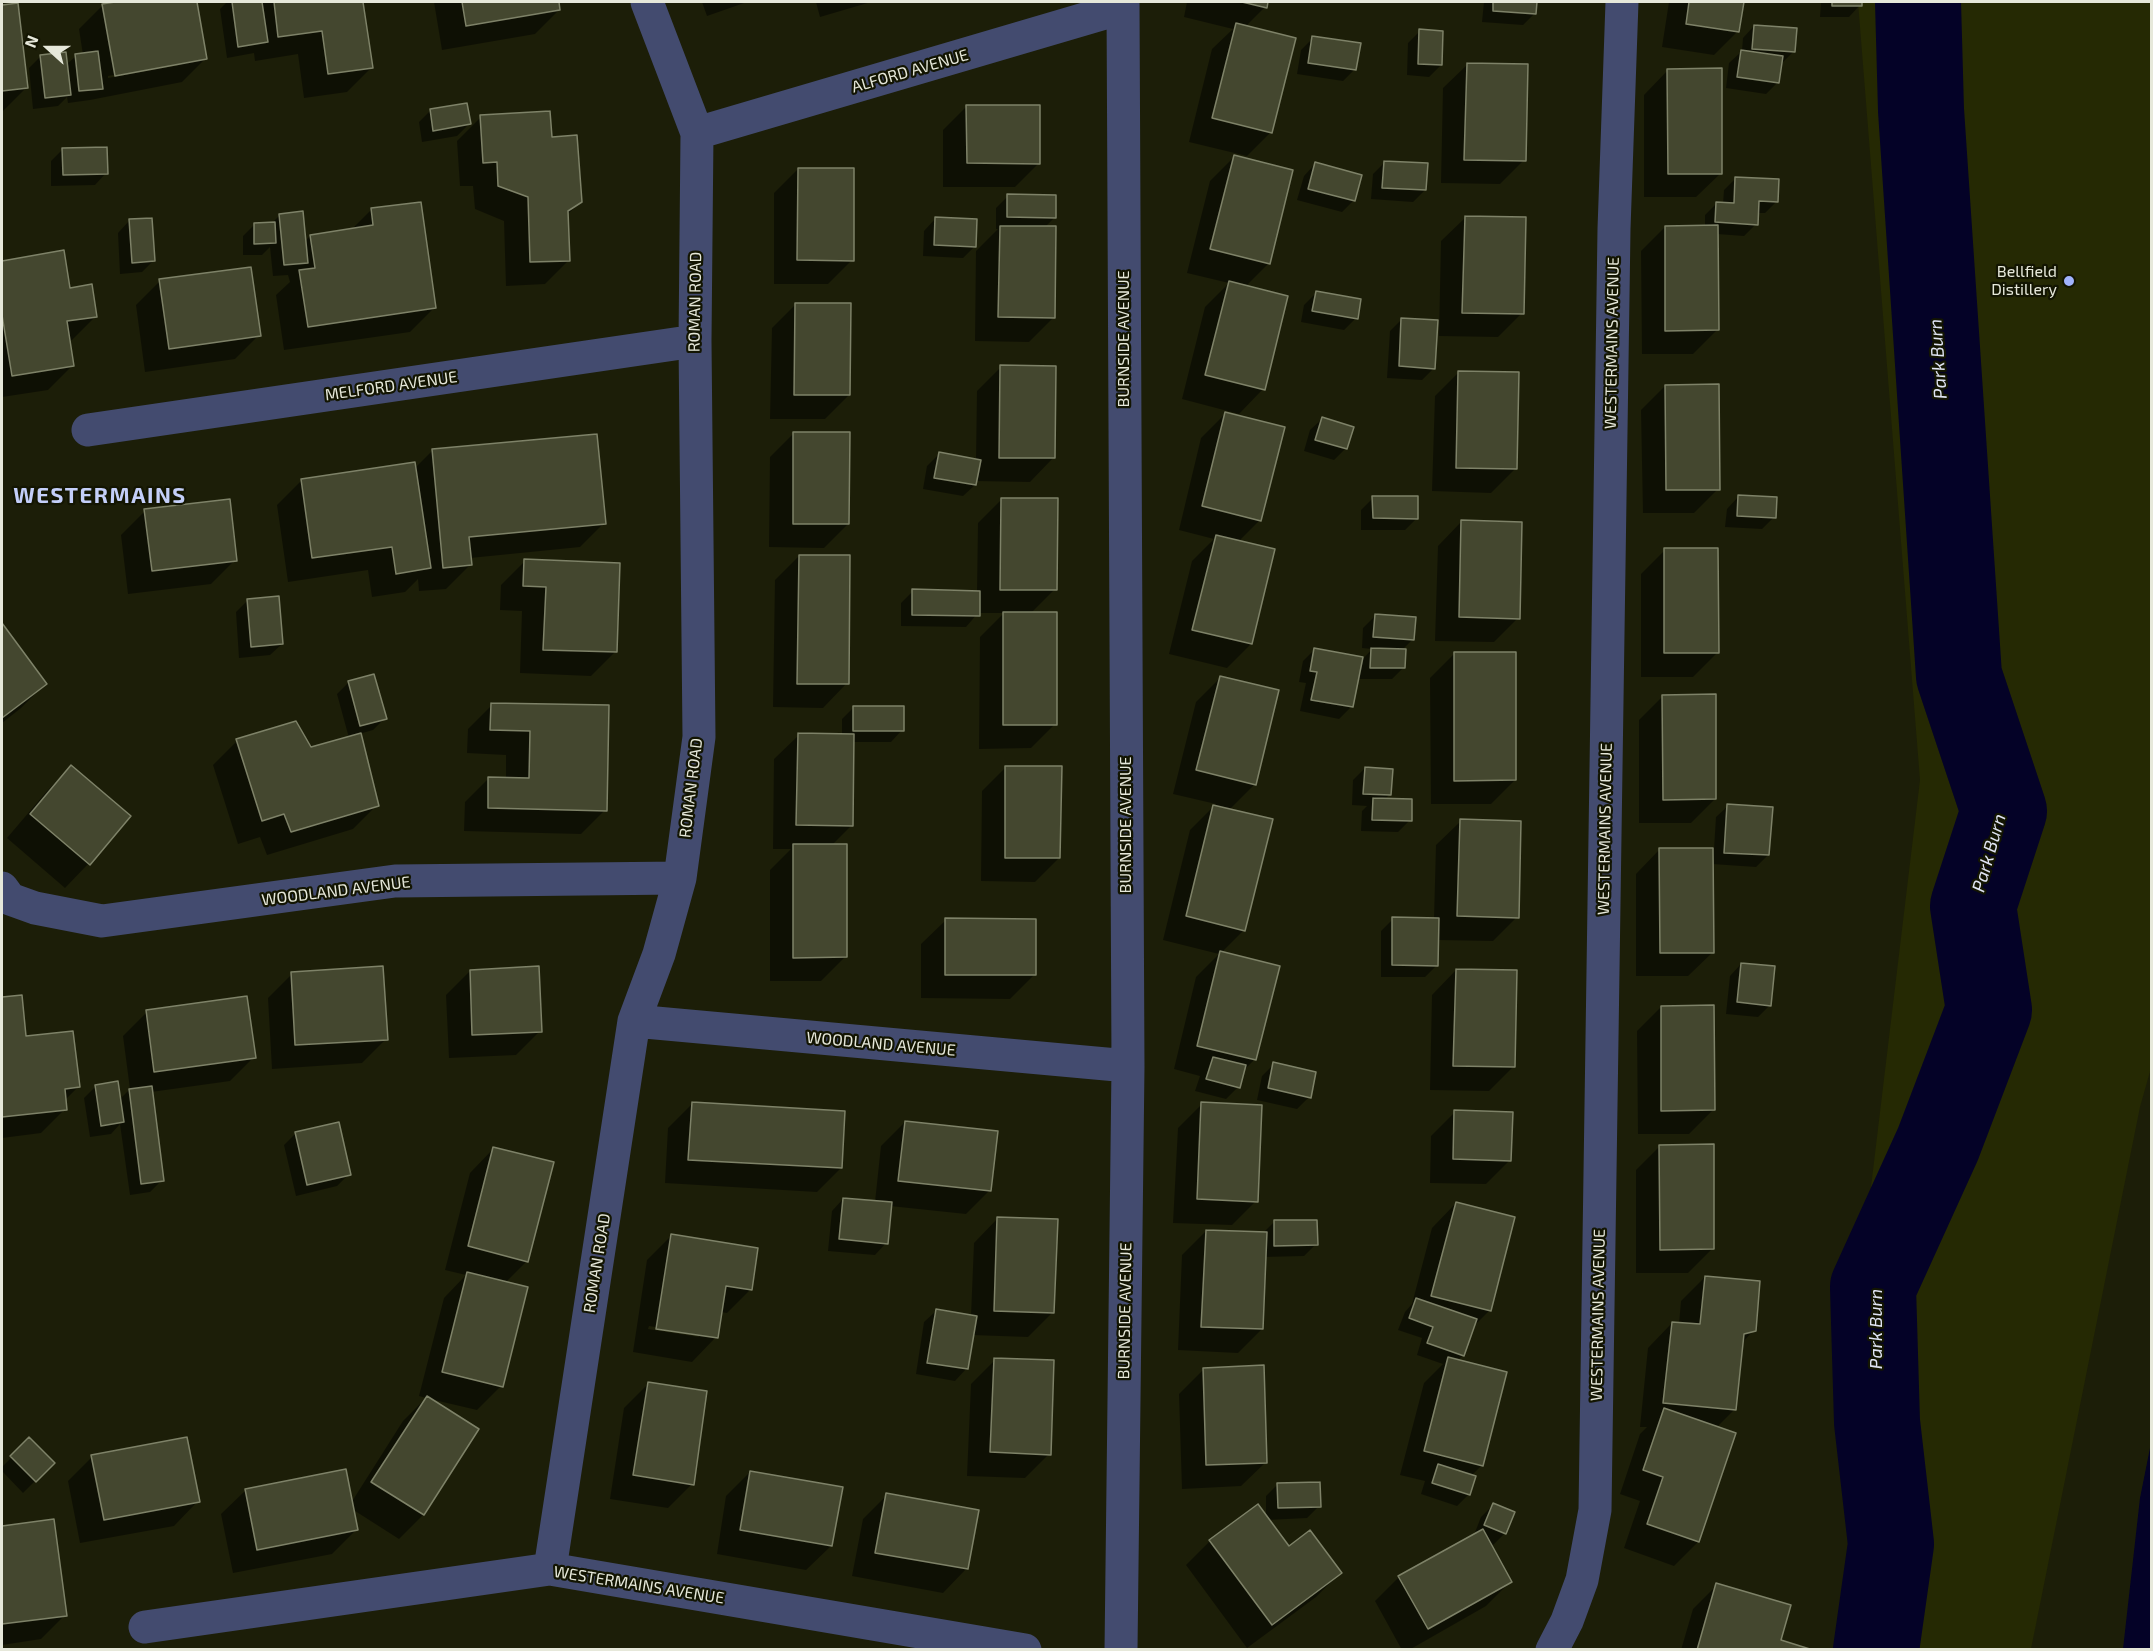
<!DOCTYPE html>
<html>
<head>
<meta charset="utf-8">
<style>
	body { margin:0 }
	#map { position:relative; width:2153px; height:1651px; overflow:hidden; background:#1c1e08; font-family:"Exo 2",sans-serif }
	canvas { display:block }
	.frame { position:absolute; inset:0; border:3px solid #e6e8da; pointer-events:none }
	.north { position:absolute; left:18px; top:18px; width:60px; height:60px; -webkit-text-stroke:4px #131502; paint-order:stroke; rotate:291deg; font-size:16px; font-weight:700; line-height:24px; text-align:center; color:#e6e8da }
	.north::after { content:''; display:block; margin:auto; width:21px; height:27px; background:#e6e8da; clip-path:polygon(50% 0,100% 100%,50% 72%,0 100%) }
</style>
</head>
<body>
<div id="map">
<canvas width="2153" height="1651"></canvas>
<div class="frame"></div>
<div class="north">N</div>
</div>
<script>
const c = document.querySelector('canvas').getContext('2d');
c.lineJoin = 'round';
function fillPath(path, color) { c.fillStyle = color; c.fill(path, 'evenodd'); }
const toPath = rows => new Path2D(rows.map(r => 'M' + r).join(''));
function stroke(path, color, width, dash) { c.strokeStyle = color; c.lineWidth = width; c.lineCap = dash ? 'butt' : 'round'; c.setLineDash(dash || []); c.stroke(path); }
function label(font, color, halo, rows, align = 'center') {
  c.font = font + ' "Exo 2",sans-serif'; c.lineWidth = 4.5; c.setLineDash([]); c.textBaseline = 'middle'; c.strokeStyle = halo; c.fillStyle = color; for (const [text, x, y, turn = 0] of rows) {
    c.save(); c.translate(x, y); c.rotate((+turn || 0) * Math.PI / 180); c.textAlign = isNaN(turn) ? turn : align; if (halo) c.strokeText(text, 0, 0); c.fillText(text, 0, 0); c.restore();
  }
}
fillPath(toPath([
	[1858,2,2151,2,2151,1068,2140,1107,2031,1649,1853,1649,1864,1626,1844,1411,1920,780]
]), '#252903');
fillPath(toPath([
	[2151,1443,2151,1649,2123,1649,2140,1498]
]), '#040227');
fillPath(toPath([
	[123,2,196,2,206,58,182,82,90,100,68,103,67,97,58,106,33,109,29,68,41,56,66,65,76,56,83,55,79,29,103,5],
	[180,62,180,65,108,78,108,76],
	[227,2,362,2,371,68,347,92,304,98,298,54,255,61,254,53,227,58,220,9],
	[434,2,557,2,559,10,535,34,442,50],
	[702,2,747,2,707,16],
	[816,2,871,2,820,17],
	[1187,2,1266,2,1265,7,1245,27,1271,132,1247,156,1189,142,1212,49,1233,29,1184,17],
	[1484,2,1536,2,1535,13,1523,25,1482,22],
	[1669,2,1742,2,1738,31,1714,55,1662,47],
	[1821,2,1860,2,1860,5,1849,17,1820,17],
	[17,5,27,87,2,112,2,7],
	[1754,26,1794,51,1782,63,1778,82,1766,94,1726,88,1729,63,1742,51,1743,38],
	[1420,31,1441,65,1429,77,1407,75,1408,43],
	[1313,38,1355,69,1343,81,1297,74,1301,50],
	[1468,64,1524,160,1500,184,1441,183,1443,88],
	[1668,70,1721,173,1696,197,1644,197,1644,95],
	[967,106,1039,163,1015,187,943,187,943,130],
	[431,110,469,124,457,136,422,142,419,122],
	[481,117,550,138,580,202,567,215,569,260,545,284,506,286,504,221,475,209,473,186,460,186,457,141],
	[63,149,106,173,95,185,51,186,51,161],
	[1234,157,1269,263,1245,287,1263,389,1239,414,1182,399,1205,307,1229,283,1187,273,1210,181],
	[1385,162,1425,190,1413,202,1371,199,1373,174],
	[1315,164,1354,200,1342,212,1297,200,1304,176],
	[798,169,852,260,828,284,774,284,774,193],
	[1736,178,1777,201,1765,213,1757,213,1756,224,1744,236,1717,234,1717,330,1693,354,1642,354,1641,251,1665,227,1705,227,1705,215,1717,203,1723,204,1724,190],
	[1008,196,1054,218,1044,228,1053,318,1029,342,975,341,976,251,998,229,996,229,996,208],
	[419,203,434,308,410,332,284,350,276,295,290,282,288,275,273,276,270,247,262,255,243,255,243,236,255,224,272,223,280,215,304,242,310,236,351,230,371,210],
	[1466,217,1522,313,1498,337,1439,336,1441,241],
	[935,219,975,246,963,258,923,256,924,231],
	[129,221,154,260,142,272,120,274,118,233],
	[63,252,69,289,96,316,72,340,68,341,72,366,48,390,2,397,2,262],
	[160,281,259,335,235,359,145,372,136,305],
	[1316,293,1356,318,1344,330,1301,322,1304,305],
	[796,304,849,395,825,419,770,419,772,328],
	[1402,319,1434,368,1422,380,1387,378,1390,331],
	[1001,367,1054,457,1030,482,975,481,975,485,963,496,923,489,927,466,939,454,976,460,977,391],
	[1459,372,1515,469,1491,493,1432,491,1435,396],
	[1665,386,1718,489,1694,513,1643,513,1641,410],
	[1225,414,1260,520,1238,542,1273,551,1251,644,1227,668,1169,654,1192,561,1214,539,1179,530,1201,438],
	[1322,419,1346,448,1334,460,1304,451,1310,430],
	[794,433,848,524,824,548,769,547,770,457],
	[432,451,604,523,580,547,470,558,470,565,446,589,419,591,418,579,405,592,372,597,368,570,288,582,277,505,301,481,414,464,414,469],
	[1738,497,1774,517,1762,529,1725,527,1727,509],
	[1373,498,1417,518,1405,530,1361,530,1361,510],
	[1002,499,1055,589,1031,613,1055,724,1031,748,979,749,980,637,1004,613,978,613,966,627,901,626,901,603,913,591,977,592,978,523],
	[145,511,235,560,211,584,128,594,121,535],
	[1462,521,1518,618,1494,642,1435,641,1438,546],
	[1665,550,1717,653,1693,677,1641,677,1641,574],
	[799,556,847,683,823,708,773,707,775,580],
	[525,561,615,652,591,676,520,673,522,611,500,610,501,585],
	[248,600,282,644,270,655,239,658,236,612],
	[1375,616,1413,639,1402,650,1404,667,1392,679,1357,679,1351,707,1339,719,1300,711,1306,683,1299,682,1303,661,1315,649,1363,659,1372,649,1362,648,1363,628],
	[2,625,45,684,21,708,2,723],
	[1454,654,1515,780,1491,804,1431,804,1430,678],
	[1220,678,1255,784,1229,810,1244,930,1221,953,1255,1059,1242,1072,1238,1087,1226,1099,1195,1091,1200,1076,1174,1069,1196,977,1219,954,1163,940,1190,830,1216,804,1173,794,1196,702],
	[348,683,385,718,373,730,359,734,377,805,353,829,267,855,260,837,238,844,213,765,237,741,310,748,349,738,337,694],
	[1663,696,1715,799,1691,823,1639,823,1639,720],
	[492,705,608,707,605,810,581,834,464,831,465,802,489,778,506,779,506,755,467,753,468,729],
	[854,707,902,730,891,742,852,742,852,825,831,846,845,957,821,981,770,981,770,870,791,849,773,849,774,759,799,735,842,735,842,719],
	[71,767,129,816,88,864,65,888,7,838,47,791],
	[1006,767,1059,858,1035,882,981,881,982,791],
	[1365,768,1389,795,1384,800,1410,820,1398,832,1361,831,1362,811,1367,806,1352,805,1353,780],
	[1728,806,1768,855,1756,867,1712,864,1713,952,1688,976,1636,976,1636,874,1660,849,1714,849,1716,817],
	[1461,821,1517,917,1493,941,1437,940,1437,965,1425,977,1381,977,1381,931,1393,919,1434,919,1436,845],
	[946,920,1034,975,1010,999,921,998,921,944],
	[1741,964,1770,1005,1758,1017,1726,1014,1730,976],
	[1456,970,1513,1067,1489,1091,1430,1090,1432,995],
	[470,971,540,1031,516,1055,449,1058,446,995],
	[292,974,386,1039,362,1063,272,1069,268,998],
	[21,997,25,1038,78,1087,65,1100,65,1109,41,1133,2,1138,2,999],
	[1661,1007,1713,1110,1689,1134,1638,1134,1637,1031],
	[147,1012,254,1057,230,1081,151,1092,162,1180,150,1192,130,1195,120,1124,111,1134,90,1137,84,1098,96,1086,119,1100,130,1089,123,1036],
	[1274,1064,1309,1097,1297,1109,1257,1100,1262,1076],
	[692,1104,841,1168,817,1192,665,1183,668,1128],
	[1202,1104,1256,1201,1232,1225,1173,1223,1178,1128],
	[1455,1112,1510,1160,1486,1184,1430,1183,1431,1136],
	[905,1122,990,1190,966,1214,890,1206,886,1243,875,1255,828,1251,832,1211,843,1199,875,1202,881,1146],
	[296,1133,349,1174,337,1186,296,1196,284,1145],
	[1660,1146,1713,1248,1688,1273,1636,1273,1636,1170],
	[494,1148,527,1261,505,1283,501,1386,477,1410,430,1399,477,1429,423,1515,399,1539,352,1509,356,1530,332,1554,233,1573,221,1514,246,1490,351,1503,403,1421,426,1398,419,1396,444,1298,466,1275,445,1270,470,1173],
	[1456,1203,1513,1218,1489,1311,1472,1328,1463,1355,1457,1361,1482,1465,1471,1476,1469,1494,1457,1506,1421,1494,1425,1481,1400,1475,1424,1383,1443,1364,1417,1355,1422,1338,1398,1330,1405,1312,1412,1304,1432,1228],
	[998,1218,1052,1313,1028,1337,972,1335,966,1369,955,1381,916,1374,924,1322,936,1311,971,1316,974,1243],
	[1274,1222,1316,1244,1304,1256,1264,1257,1262,1329,1238,1353,1178,1350,1182,1255,1206,1231,1263,1233],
	[671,1236,751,1289,727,1313,720,1312,716,1337,692,1362,633,1352,647,1260],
	[649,1326,699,1334,699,1337,648,1329],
	[1705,1277,1754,1330,1742,1343,1735,1409,1716,1428,1734,1434,1698,1542,1674,1566,1624,1548,1640,1501,1620,1494,1640,1434,1647,1427,1640,1427,1648,1348,1672,1323,1679,1324,1681,1301],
	[995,1360,1049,1454,1025,1478,967,1476,971,1384],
	[1203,1370,1266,1462,1241,1486,1182,1489,1179,1394],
	[648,1384,692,1484,668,1508,610,1499,624,1408],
	[29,1440,53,1463,23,1493,2,1471,2,1467],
	[92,1457,198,1501,174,1526,80,1543,68,1481],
	[750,1472,831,1546,806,1570,717,1554,726,1496],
	[1278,1484,1319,1506,1307,1518,1267,1520,1288,1548,1340,1573,1316,1597,1247,1648,1186,1565,1210,1541,1266,1518,1266,1496],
	[887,1495,967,1568,943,1593,852,1576,863,1519],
	[1493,1505,1505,1533,1493,1545,1489,1543,1510,1582,1486,1606,1409,1650,1402,1650,1375,1601,1399,1577,1474,1535,1481,1517],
	[53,1521,65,1615,41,1639,2,1645,2,1527],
	[1717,1585,1779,1641,1807,1650,1681,1650,1693,1609]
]), '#0007');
stroke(toPath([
	[1876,1650,1891,1544,1877,1422,1873,1287,1938,1144,1989,1010,1973,906,2004,811,1959,676,1921,110,1918,2]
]), '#040227', 86);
const building = toPath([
	[115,2,197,2,207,59,115,76,102,4,115,2],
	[232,2,262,2,268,42,238,47,232,2],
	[274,2,363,2,373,68,328,74,322,31,278,37,274,2],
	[462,2,559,2,560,10,466,26,462,2],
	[1242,2,1268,2,1267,8,1242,2],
	[1493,2,1537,2,1536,14,1493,11,1493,2],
	[1689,2,1744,2,1739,32,1686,24,1689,2],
	[1832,2,1862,2,1862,6,1832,6,1832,2],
	[18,3,28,88,2,91,2,5,18,3],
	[1236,23,1296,38,1272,133,1212,118,1236,23],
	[1754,25,1797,28,1795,52,1752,49,1754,25],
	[1419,29,1443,31,1442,65,1418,64,1419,29],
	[1312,36,1361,43,1356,70,1308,63,1312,36],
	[1741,50,1783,56,1779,83,1737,77,1741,50],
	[98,51,103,89,79,91,75,54,98,51],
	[66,52,71,95,45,98,40,55,66,52],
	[1467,63,1528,64,1526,161,1464,160,1467,63],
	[1722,68,1722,174,1668,174,1667,69,1722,68],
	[467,103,471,124,433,131,430,109,467,103],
	[966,105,1040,105,1040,164,967,163,966,105],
	[550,111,552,137,577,135,582,202,568,211,570,261,530,262,528,197,498,186,497,162,483,163,480,115,550,111],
	[107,147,108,174,63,175,62,148,107,147],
	[1234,155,1293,170,1270,264,1210,249,1234,155],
	[1384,161,1428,163,1426,190,1382,188,1384,161],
	[1315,162,1362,175,1355,201,1308,189,1315,162],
	[798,168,854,168,854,261,797,260,798,168],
	[1735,177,1779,179,1778,202,1759,201,1758,225,1715,222,1716,202,1734,203,1735,177],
	[1007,194,1056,195,1056,218,1007,217,1007,194],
	[421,202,436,308,308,327,299,270,315,268,310,235,373,225,371,208,421,202],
	[303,211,308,263,284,265,279,214,303,211],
	[1465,216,1526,217,1524,314,1462,313,1465,216],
	[935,217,977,219,976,247,934,245,935,217],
	[152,218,155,261,132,263,129,219,152,218],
	[275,222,276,243,254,244,254,223,275,222],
	[1718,225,1719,330,1665,331,1665,226,1718,225],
	[1000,226,1056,226,1055,318,998,317,1000,226],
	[64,250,70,288,92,284,97,317,67,321,74,366,12,376,2,315,2,261,64,250],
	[251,267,261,336,169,349,159,279,251,267],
	[1229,281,1288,296,1265,390,1205,375,1229,281],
	[1316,291,1361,299,1358,319,1312,311,1316,291],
	[795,303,851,303,850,395,794,395,795,303],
	[1401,318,1438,320,1435,369,1399,366,1401,318],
	[1000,365,1056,366,1055,458,999,458,1000,365],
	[1458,371,1519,372,1517,469,1456,468,1458,371],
	[1719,384,1720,490,1666,490,1665,385,1719,384],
	[1225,412,1285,427,1261,521,1202,506,1225,412],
	[1322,417,1354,427,1347,449,1315,440,1322,417],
	[793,432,850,432,849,524,793,524,793,432],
	[597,434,606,524,469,537,472,565,443,568,432,449,597,434],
	[939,452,981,460,976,485,934,478,939,452],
	[415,462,431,568,396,574,392,547,312,558,301,479,415,462],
	[1738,495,1777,497,1776,518,1737,516,1738,495],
	[1372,496,1418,496,1418,519,1373,518,1372,496],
	[1001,498,1058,498,1057,590,1000,590,1001,498],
	[230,499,237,561,152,571,144,509,230,499],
	[1461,520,1522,522,1520,619,1459,617,1461,520],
	[1216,535,1275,549,1252,644,1192,630,1216,535],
	[1664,548,1718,548,1719,653,1664,653,1664,548],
	[799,555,850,555,849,684,797,684,799,555],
	[524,559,620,563,617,652,543,650,546,587,523,586,524,559],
	[912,589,980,591,980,616,912,615,912,589],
	[279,596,283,644,251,647,247,599,279,596],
	[1003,612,1057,612,1057,725,1003,725,1003,612],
	[1375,614,1416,617,1414,640,1373,637,1375,614],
	[2,623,47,684,2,718,2,623],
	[1314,648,1363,657,1353,707,1311,700,1317,672,1310,671,1314,648],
	[1371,648,1406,649,1405,668,1370,668,1371,648],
	[1454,652,1516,652,1516,780,1454,781,1454,652],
	[374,674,387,719,360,726,348,681,374,674],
	[1220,676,1279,690,1256,785,1196,770,1220,676],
	[1716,694,1716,799,1663,800,1662,695,1716,694],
	[491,703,609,705,607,811,488,808,488,777,529,778,530,731,490,730,491,703],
	[853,706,904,706,904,731,853,731,853,706],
	[296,721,311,747,361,733,379,806,291,832,284,814,262,821,236,739,296,721],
	[798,733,854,734,853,826,796,825,798,733],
	[71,765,131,816,90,865,30,814,71,765],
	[1005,766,1062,766,1060,858,1005,858,1005,766],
	[1365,767,1393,769,1391,795,1363,794,1365,767],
	[1373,798,1412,799,1412,821,1372,820,1373,798],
	[1727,804,1773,807,1769,855,1724,853,1727,804],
	[1213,805,1273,819,1245,931,1186,916,1213,805],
	[1460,819,1521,821,1519,918,1457,916,1460,819],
	[793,844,847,844,847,957,793,958,793,844],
	[1659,848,1713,848,1714,953,1660,953,1659,848],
	[1392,917,1439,918,1438,966,1392,965,1392,917],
	[945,918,1036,919,1036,975,945,975,945,918],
	[1220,951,1280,966,1256,1060,1197,1046,1220,951],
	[1741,963,1775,966,1771,1006,1737,1002,1741,963],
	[383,966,388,1040,295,1045,291,972,383,966],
	[539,966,542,1032,472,1035,470,970,539,966],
	[1456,969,1517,970,1515,1067,1453,1066,1456,969],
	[22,995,26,1036,73,1031,80,1087,65,1089,67,1110,2,1117,2,997,22,995],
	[247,996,256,1058,154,1072,146,1010,247,996],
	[1714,1005,1715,1110,1661,1111,1661,1006,1714,1005],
	[1213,1057,1246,1065,1240,1088,1206,1079,1213,1057],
	[1273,1062,1316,1072,1311,1098,1268,1088,1273,1062],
	[118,1081,124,1122,101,1126,95,1085,118,1081],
	[152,1086,164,1181,141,1184,129,1089,152,1086],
	[692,1102,845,1111,842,1168,688,1160,692,1102],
	[1201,1102,1262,1105,1258,1202,1197,1199,1201,1102],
	[1454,1110,1513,1112,1511,1161,1453,1159,1454,1110],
	[905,1121,998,1131,991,1191,898,1181,905,1121],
	[339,1122,351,1175,307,1185,295,1132,339,1122],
	[1714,1144,1714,1249,1660,1250,1659,1145,1714,1144],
	[493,1147,554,1162,528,1262,468,1246,493,1147],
	[843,1198,892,1202,888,1244,839,1239,843,1198],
	[1456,1202,1515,1217,1491,1311,1431,1296,1456,1202],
	[997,1217,1058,1219,1054,1313,994,1311,997,1217],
	[1274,1220,1317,1220,1318,1245,1274,1246,1274,1220],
	[1206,1230,1267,1232,1263,1329,1201,1327,1206,1230],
	[671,1234,758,1248,752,1290,726,1286,718,1338,656,1329,671,1234],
	[467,1272,528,1287,503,1387,442,1372,467,1272],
	[1705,1276,1760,1281,1756,1331,1744,1334,1736,1410,1663,1403,1672,1322,1700,1324,1705,1276],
	[1416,1298,1477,1319,1464,1356,1427,1343,1433,1327,1409,1318,1416,1298],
	[936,1309,977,1316,968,1369,927,1363,936,1309],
	[1448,1357,1507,1372,1483,1466,1424,1451,1448,1357],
	[994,1358,1054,1360,1051,1455,990,1452,994,1358],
	[1264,1365,1267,1463,1206,1465,1203,1368,1264,1365],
	[648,1382,707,1391,694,1485,633,1475,648,1382],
	[427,1396,479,1429,424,1515,371,1482,427,1396],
	[1664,1408,1736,1433,1699,1542,1647,1524,1663,1477,1643,1470,1664,1408],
	[29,1437,55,1463,36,1482,10,1456,29,1437],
	[187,1437,200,1502,104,1520,91,1455,187,1437],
	[1438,1464,1476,1476,1470,1495,1432,1483,1438,1464],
	[346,1469,358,1530,257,1550,245,1489,346,1469],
	[750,1471,843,1487,832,1546,740,1530,750,1471],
	[1320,1482,1321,1507,1278,1508,1277,1483,1320,1482],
	[886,1493,979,1510,968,1569,875,1553,886,1493],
	[1493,1503,1515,1512,1506,1534,1484,1525,1493,1503],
	[1258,1504,1289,1546,1310,1530,1342,1573,1272,1625,1209,1540,1258,1504],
	[54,1519,67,1616,2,1624,2,1526,54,1519],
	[1483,1529,1512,1582,1428,1629,1398,1576,1483,1529],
	[1716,1583,1791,1605,1781,1640,1813,1650,1697,1650,1716,1583]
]);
fillPath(building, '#44472f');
stroke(building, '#7e8268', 1.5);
stroke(toPath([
	[697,133,1122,8],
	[88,430,695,341],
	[2,888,10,899,35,908,102,921,395,881,680,878],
	[634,1021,1128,1066],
	[550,1569,634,1021,659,954,680,878,699,737,695,341,697,133,647,2],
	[145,1627,550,1569,1025,1650],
	[1121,1650,1128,1066,1123,2],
	[1552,1650,1567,1621,1582,1580,1595,1510,1614,229,1622,2]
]), '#434b6f', 33);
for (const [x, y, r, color] of [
	[2069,281,6,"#a1b3fd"]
]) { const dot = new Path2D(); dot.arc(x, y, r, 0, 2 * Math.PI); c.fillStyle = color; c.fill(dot); stroke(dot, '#131502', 2); }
label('16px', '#e6e8da', '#131502', [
	["ALFORD AVENUE",910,71,-16],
	["ROMAN ROAD",695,302,-89],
	["BURNSIDE AVENUE",1124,339,-90],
	["WESTERMAINS AVENUE",1612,343,-89],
	["MELFORD AVENUE",391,386,-8],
	["ROMAN ROAD",691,788,-83],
	["BURNSIDE AVENUE",1126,825,-90],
	["WESTERMAINS AVENUE",1605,829,-89],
	["WOODLAND AVENUE",336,891,-7],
	["WOODLAND AVENUE",881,1044,5],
	["ROMAN ROAD",597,1263,-81],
	["BURNSIDE AVENUE",1125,1311,-89],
	["WESTERMAINS AVENUE",1598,1315,-89],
	["WESTERMAINS AVENUE",639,1585,9]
]);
label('16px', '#e6e8da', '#131502', [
	["Bellfield",2057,272],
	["Distillery",2057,290]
], 'right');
label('italic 18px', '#e0e4f3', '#131502', [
	["Park Burn",1938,359,-94],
	["Park Burn",1989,853,-74],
	["Park Burn",1876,1329,-90]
]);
c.letterSpacing = '1.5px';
label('bold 22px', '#c4cff9', '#131502', [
	["WESTERMAINS",100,496]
]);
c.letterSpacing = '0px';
</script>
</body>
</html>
